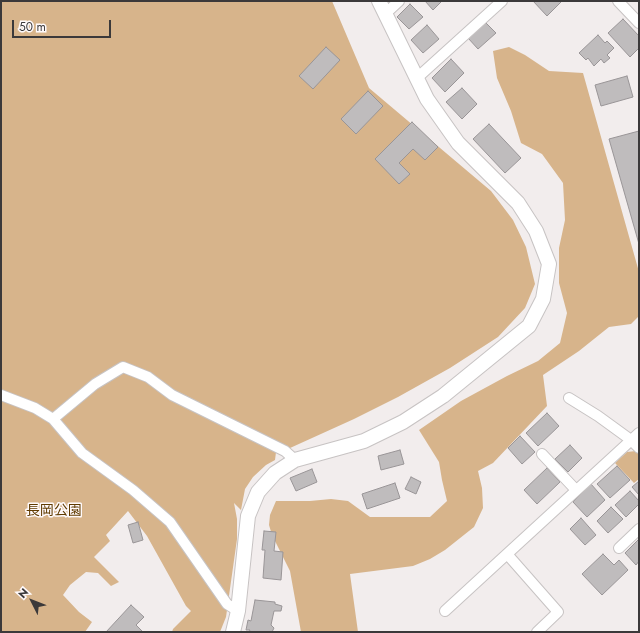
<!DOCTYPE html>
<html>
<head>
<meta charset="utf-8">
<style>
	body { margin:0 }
	#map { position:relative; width:640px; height:633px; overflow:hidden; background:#f2eded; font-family:Jost,sans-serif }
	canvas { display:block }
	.frame { position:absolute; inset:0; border:2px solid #3b393a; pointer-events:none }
	.north { position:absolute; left:12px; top:581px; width:40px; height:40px; -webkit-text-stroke:3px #fffafb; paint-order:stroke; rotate:312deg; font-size:11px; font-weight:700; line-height:16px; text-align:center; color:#3b393a }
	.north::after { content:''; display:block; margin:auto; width:14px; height:18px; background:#3b393a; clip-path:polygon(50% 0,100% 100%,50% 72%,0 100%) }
	.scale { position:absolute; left:12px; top:20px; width:99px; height:18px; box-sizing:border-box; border:2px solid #3b393a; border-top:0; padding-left:5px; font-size:12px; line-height:14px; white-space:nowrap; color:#3b393a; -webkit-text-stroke:3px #fffafb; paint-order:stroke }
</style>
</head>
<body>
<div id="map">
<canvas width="640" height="633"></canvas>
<div class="frame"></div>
<div class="north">N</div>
<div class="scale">50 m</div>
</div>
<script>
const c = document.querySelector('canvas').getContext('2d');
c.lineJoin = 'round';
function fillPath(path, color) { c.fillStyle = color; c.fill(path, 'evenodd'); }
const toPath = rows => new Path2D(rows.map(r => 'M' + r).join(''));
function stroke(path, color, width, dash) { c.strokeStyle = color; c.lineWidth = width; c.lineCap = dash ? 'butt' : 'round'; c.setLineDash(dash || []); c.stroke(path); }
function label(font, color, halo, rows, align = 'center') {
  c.font = font + ' Jost,"Noto Sans JP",sans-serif'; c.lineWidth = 3; c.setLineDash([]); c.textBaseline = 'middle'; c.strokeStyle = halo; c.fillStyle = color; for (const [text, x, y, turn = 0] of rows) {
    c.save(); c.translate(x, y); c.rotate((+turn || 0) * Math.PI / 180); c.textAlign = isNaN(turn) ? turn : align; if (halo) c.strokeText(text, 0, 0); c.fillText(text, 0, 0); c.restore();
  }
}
fillPath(toPath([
	[1,1,332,1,369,88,491,191,513,220,526,247,535,284,525,308,498,337,450,368,398,397,354,419,279,453,276,452,275,460,266,465,253,477,245,489,241,510,234,503,237,519,237,539,226,617,220,632,172,632,173,629,191,611,186,606,147,536,128,511,106,535,110,541,94,557,119,582,111,586,98,573,86,572,70,585,63,595,79,612,92,622,85,632,1,632],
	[509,47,525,55,549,71,583,73,639,272,639,316,631,324,609,327,579,351,543,375,547,406,493,463,478,471,482,488,483,508,474,527,445,550,430,559,413,566,350,574,358,632,301,632,290,571,272,535,269,525,270,515,276,501,310,501,331,499,348,501,370,517,430,517,447,501,442,480,439,462,419,430,461,401,507,376,538,361,560,343,567,313,559,283,559,248,565,220,563,183,542,154,521,143,511,111,497,78,493,51],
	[636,451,639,454,639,479,634,483,615,463,627,452]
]), '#d7b48b');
const building = toPath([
	[425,1,442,1,433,10,425,1],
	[533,1,562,1,547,16,533,1],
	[410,4,423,17,409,29,397,17,410,4],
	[623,19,639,36,639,48,630,57,608,33,623,19],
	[485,22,496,33,478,49,468,38,485,22],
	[427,25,439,39,423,53,411,40,427,25],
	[598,35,605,43,607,41,614,48,607,55,610,58,604,63,601,59,594,66,588,58,586,60,579,53,598,35],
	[326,47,340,60,313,89,299,76,326,47],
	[451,59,464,73,445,92,432,78,451,59],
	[627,76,633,97,601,106,595,85,627,76],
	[462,88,477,104,462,119,446,102,462,88],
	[368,91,383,106,356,134,341,119,368,91],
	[412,122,438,147,425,160,413,149,399,163,410,174,399,184,375,159,412,122],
	[489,124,521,158,505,173,473,139,489,124],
	[639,131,639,244,609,139,639,131],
	[547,413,559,426,538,446,526,433,547,413],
	[520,436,535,452,522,464,508,448,520,436],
	[570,445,582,458,568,472,555,459,570,445],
	[400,450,404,464,381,470,378,456,400,450],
	[617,466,630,480,610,498,597,484,617,466],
	[547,468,560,482,537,504,524,490,547,468],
	[312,469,317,482,296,491,290,478,312,469],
	[411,477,421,482,416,494,405,489,411,477],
	[639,481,639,495,632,487,639,481],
	[395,483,400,498,367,509,362,494,395,483],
	[591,484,605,500,587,517,573,502,591,484],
	[630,491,639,501,639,504,626,517,615,505,630,491],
	[611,507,623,519,608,533,597,521,611,507],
	[581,518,596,535,585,545,570,529,581,518],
	[138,522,143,540,133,543,128,525,138,522],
	[264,531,276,532,274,551,283,552,281,580,263,578,265,550,262,550,264,531],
	[639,539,639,561,636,565,625,553,639,539],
	[603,554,614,565,619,560,628,570,602,595,582,574,603,554],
	[255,600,275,602,275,604,282,606,281,611,274,611,271,625,274,628,272,632,249,632,250,630,246,630,248,620,251,621,255,600],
	[131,605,144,617,136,625,143,632,106,632,131,605]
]);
fillPath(building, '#bfbcbd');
stroke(building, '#999597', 1);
const street = toPath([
	[618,1,639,23],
	[385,14,399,1],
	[417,78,502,1],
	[1,395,35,408,53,419,82,453,133,490,170,522,227,604,238,611],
	[569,398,598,416,631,440,639,448],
	[53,419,95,384,123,367,148,377,172,395,285,451,295,460],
	[542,454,576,490],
	[619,548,639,529],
	[445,611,507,554],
	[537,632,558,612,507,554,639,433]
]);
const secondary = toPath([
	[233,632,238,611,248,516,258,492,275,473,295,460,364,441,403,422,443,396,529,326,543,299,549,264,536,231,518,203,458,143,427,99,379,1]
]);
stroke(street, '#c7c3c3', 12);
stroke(secondary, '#c7c3c3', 16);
stroke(street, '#fff', 10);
stroke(secondary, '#fff', 14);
label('14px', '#603b00', '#fffafb', [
	["長岡公園",54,512]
]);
</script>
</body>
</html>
